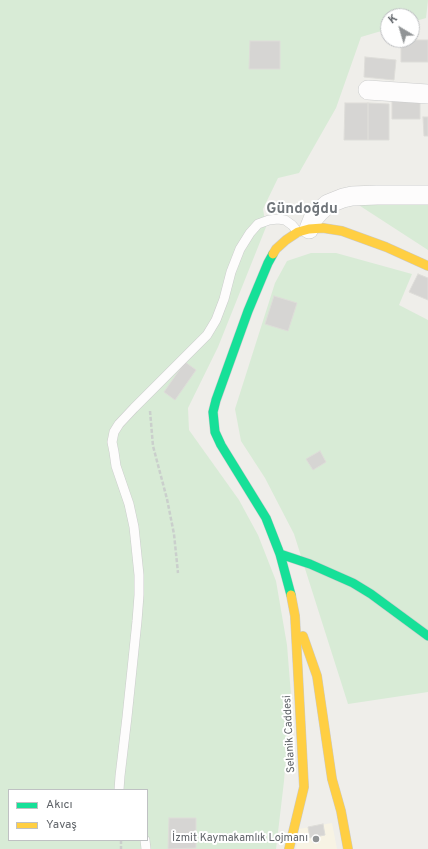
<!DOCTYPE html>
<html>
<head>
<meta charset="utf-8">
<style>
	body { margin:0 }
	#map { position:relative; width:428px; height:849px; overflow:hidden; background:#efeeea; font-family:Overpass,sans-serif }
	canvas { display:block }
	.legend { position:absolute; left:8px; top:789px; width:140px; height:52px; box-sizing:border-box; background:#fff; border:1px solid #bfc1c3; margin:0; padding:5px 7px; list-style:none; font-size:12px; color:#5f6368 }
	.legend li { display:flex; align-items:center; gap:8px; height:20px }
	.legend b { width:20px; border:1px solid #bfc1c3 }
	.north { position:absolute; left:380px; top:8px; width:40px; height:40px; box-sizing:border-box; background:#fff; border:1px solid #bfc1c3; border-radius:50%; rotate:322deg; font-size:11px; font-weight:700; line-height:16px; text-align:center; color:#5f6368 }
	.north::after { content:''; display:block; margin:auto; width:14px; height:18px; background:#919496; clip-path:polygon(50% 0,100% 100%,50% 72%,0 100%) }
</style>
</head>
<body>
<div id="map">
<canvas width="428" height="849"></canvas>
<ul class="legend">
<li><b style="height:5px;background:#16e098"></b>Akıcı</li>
<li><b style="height:5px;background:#ffcf43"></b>Yavaş</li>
</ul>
<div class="north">K</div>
</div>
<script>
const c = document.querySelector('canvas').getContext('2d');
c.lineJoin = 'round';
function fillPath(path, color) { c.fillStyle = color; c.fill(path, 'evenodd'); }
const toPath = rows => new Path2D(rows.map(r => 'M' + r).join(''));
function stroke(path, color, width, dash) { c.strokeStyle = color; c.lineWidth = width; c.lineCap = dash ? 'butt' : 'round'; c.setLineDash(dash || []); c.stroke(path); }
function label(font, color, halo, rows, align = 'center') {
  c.font = font + ' Overpass,sans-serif'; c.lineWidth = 4; c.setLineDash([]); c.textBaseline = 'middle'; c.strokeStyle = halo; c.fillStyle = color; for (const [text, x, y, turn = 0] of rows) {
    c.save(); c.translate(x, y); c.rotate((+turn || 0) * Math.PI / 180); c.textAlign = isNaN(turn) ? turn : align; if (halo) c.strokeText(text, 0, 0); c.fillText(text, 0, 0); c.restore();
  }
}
fillPath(toPath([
	[332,823,337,849,296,849,299,829]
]), '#f7f3e4');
fillPath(toPath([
	[0,0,428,0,426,18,412,22,412,16,388,16,388,29,361,37,336,108,299,173,278,178,263,209,266,227,218,347,188,408,189,430,239,500,258,535,276,581,287,645,291,695,284,781,276,849,0,849],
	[9,790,147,790,147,840,9,840],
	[428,201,428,250,354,202],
	[311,253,336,253,412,274,399,305,428,320,428,692,348,704,294,534,265,478,241,441,235,409,275,283,287,261]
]), '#d8ebd6');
const building = toPath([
	[401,40,428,40,428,62,401,62,401,40],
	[250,41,280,41,280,69,249,69,250,41],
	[365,57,396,60,394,80,364,77,365,57],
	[392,98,420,99,420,119,392,119,392,98],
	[345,103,368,103,368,140,344,140,345,103],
	[368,103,389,104,389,140,368,140,368,103],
	[423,117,428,117,428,136,424,136,423,117],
	[418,274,428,278,428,300,409,292,418,274],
	[274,296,297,303,288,331,265,324,274,296],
	[185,362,196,370,175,400,164,392,185,362],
	[320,451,326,462,313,470,306,459,320,451],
	[169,818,196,818,196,848,168,849,169,818],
	[323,824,325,835,310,838,308,827,323,824]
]);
fillPath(building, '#d6d5d3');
stroke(building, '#deddd9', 1);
const lane = toPath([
	[119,790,120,776,127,717,137,621,139,595,139,575,134,527,129,504,116,466,114,452,112,442,114,432,119,424,134,408,207,335,216,320,224,299,231,272,240,249,250,233,258,224,269,220,278,219,285,220,292,225,298,232],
	[145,840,146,849]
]);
const street = toPath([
	[368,90,428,94],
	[309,229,313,219,320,211,328,204,343,198,352,196,377,195,428,195]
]);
const fast = toPath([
	[273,254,268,263,248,311,216,400,213,412,215,432,221,445,266,518,280,554,291,595],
	[280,554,310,564,353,583,371,594,428,636]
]);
const slow = toPath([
	[273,254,276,249,286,240,298,232,309,229,323,228,342,231,386,247,428,266],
	[303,636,317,676,332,779,341,811,348,849],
	[289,849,304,787,295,616,291,595]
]);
stroke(lane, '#cbcccc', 10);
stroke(street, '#cbcccc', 20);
stroke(fast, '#cacacb', 10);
stroke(slow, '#cacacb', 10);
stroke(toPath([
	[150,411,153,446,167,499,174,534,178,573],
	[121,840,121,849]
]), '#cacfcc', 2.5, [4, 2]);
stroke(lane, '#fdfcfc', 9);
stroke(street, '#fdfcfc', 19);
stroke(fast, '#16e098', 9);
stroke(slow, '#ffcf43', 9);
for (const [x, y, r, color] of [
	[316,839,4,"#919496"]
]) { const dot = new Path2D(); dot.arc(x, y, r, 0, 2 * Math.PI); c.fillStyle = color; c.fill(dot); stroke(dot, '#fff', 1.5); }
label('11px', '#5f6368', '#fff', [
	["Selanik Caddesi",290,734,-93]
]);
label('11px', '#5f6368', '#fff', [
	["İzmit Kaymakamlık Lojmanı",308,839]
], 'right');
label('bold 15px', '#70757a', '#fff', [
	["Gündoğdu",302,210]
]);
</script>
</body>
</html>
